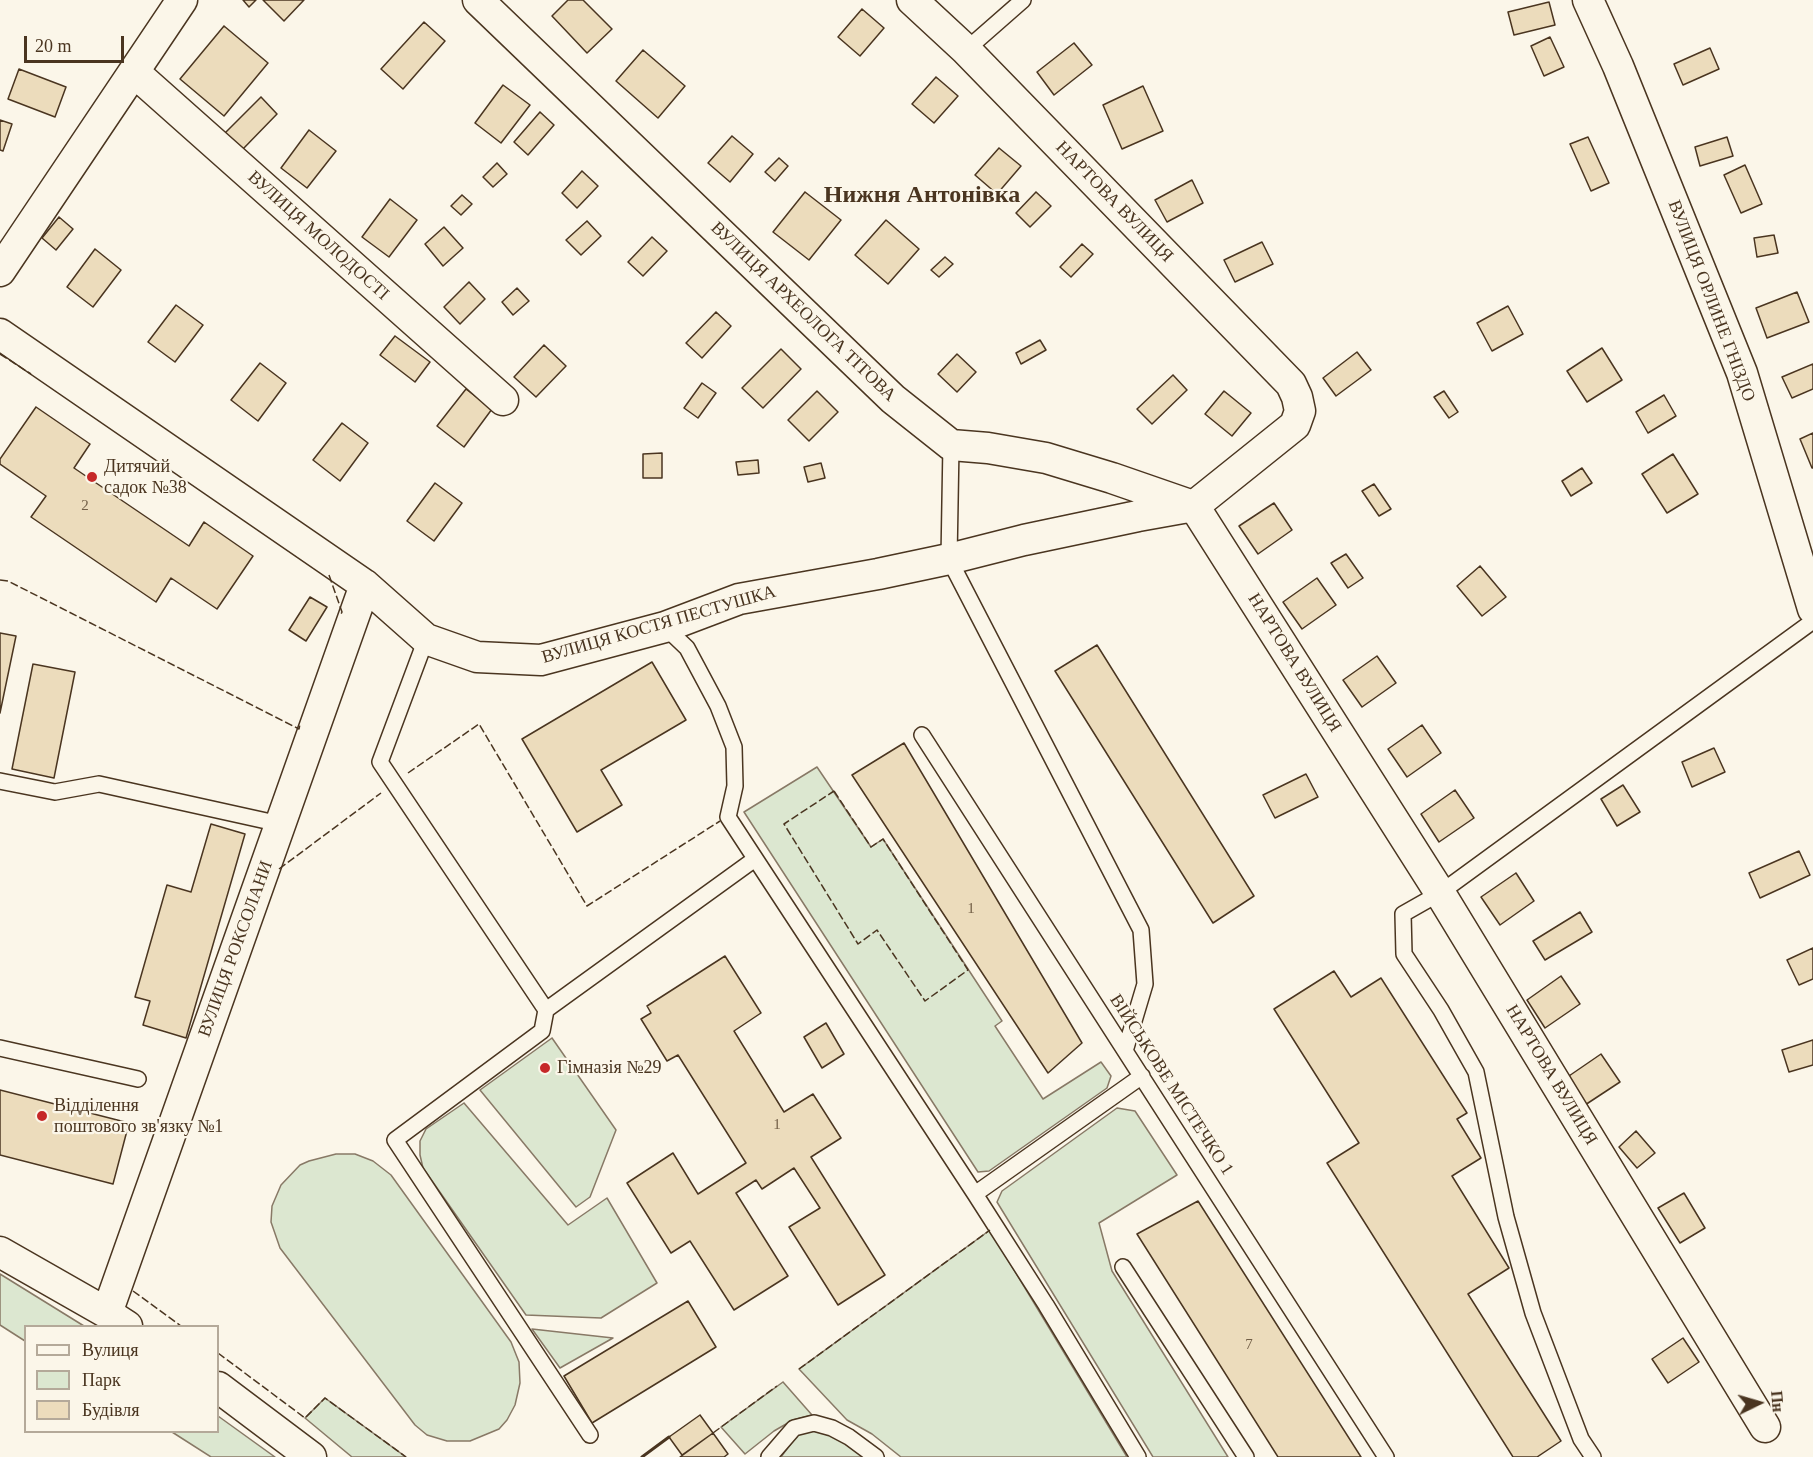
<!DOCTYPE html>
<html>
<head>
<meta charset="utf-8">
<style>
	body { margin:0 }
	#map { position:relative; width:1813px; height:1457px; overflow:hidden; background:#fbf6e9; font-family:"Times New Roman",serif }
	canvas { display:block }
	.legend { position:absolute; left:24px; top:1325px; width:195px; height:108px; box-sizing:border-box; background:#fbf6e9; border:2px solid #b4a999; margin:0; padding:8px 10px; list-style:none; font-size:18px; color:#4a3520 }
	.legend li { display:flex; align-items:center; gap:12px; height:30px }
	.legend b { width:30px; border:2px solid #b4a999 }
	.north { position:absolute; left:1729px; top:1373px; width:60px; height:60px; -webkit-text-stroke:4px #fbf6e9; paint-order:stroke; rotate:85deg; font-size:16px; font-weight:700; line-height:24px; text-align:center; color:#4a3520 }
	.north::after { content:''; display:block; margin:auto; width:21px; height:27px; background:#4a3520; clip-path:polygon(50% 0,100% 100%,50% 72%,0 100%) }
	.scale { position:absolute; left:24px; top:36px; width:100px; height:27px; box-sizing:border-box; border:3px solid #4a3520; border-top:0; padding-left:8px; font-size:18px; line-height:21px; white-space:nowrap; color:#4a3520; -webkit-text-stroke:4px #fbf6e9; paint-order:stroke }
</style>
</head>
<body>
<div id="map">
<canvas width="1813" height="1457"></canvas>
<ul class="legend">
<li><b style="height:8px;background:#fbf6e9"></b>Вулиця</li>
<li><b style="height:16px;background:#dce7d0"></b>Парк</li>
<li><b style="height:16px;background:#ecdcbc"></b>Будівля</li>
</ul>
<div class="north">Пн</div>
<div class="scale">20 m</div>
</div>
<script>
const c = document.querySelector('canvas').getContext('2d');
c.lineJoin = 'round';
function fillPath(path, color) { c.fillStyle = color; c.fill(path, 'evenodd'); }
const toPath = rows => new Path2D(rows.map(r => 'M' + r).join(''));
function stroke(path, color, width, dash) { c.strokeStyle = color; c.lineWidth = width; c.lineCap = dash ? 'butt' : 'round'; c.setLineDash(dash || []); c.stroke(path); }
function label(font, color, halo, rows, align = 'center') {
  c.font = font + ' "Times New Roman",serif'; c.lineWidth = 4.5; c.setLineDash([]); c.textBaseline = 'middle'; c.strokeStyle = halo; c.fillStyle = color; for (const [text, x, y, turn = 0] of rows) {
    c.save(); c.translate(x, y); c.rotate((+turn || 0) * Math.PI / 180); c.textAlign = isNaN(turn) ? turn : align; if (halo) c.strokeText(text, 0, 0); c.fillText(text, 0, 0); c.restore();
  }
}
const green = toPath([
	[817,767,871,847,883,839,1002,1021,995,1026,1043,1099,1101,1062,1111,1076,1107,1088,989,1171,978,1172,744,812,817,767],
	[552,1038,616,1130,590,1197,576,1207,480,1090,552,1038],
	[464,1103,568,1225,607,1198,657,1283,601,1318,526,1315,423,1168,420,1155,420,1141,426,1129,464,1103],
	[1117,1108,1135,1111,1177,1175,1099,1223,1112,1271,1228,1457,1153,1457,997,1202,1002,1191,1117,1108],
	[336,1154,355,1154,373,1161,391,1175,511,1342,519,1362,520,1383,515,1405,507,1420,499,1429,470,1441,447,1441,427,1435,415,1425,280,1248,271,1222,272,1206,281,1185,300,1165,309,1161,336,1154],
	[990,1230,1127,1457,901,1457,872,1434,847,1420,799,1369,990,1230],
	[0,1274,84,1326,26,1326,25,1341,0,1325,0,1274],
	[532,1329,613,1338,560,1368,532,1329],
	[783,1382,812,1415,793,1420,774,1431,745,1454,721,1427,783,1382],
	[325,1398,406,1457,352,1457,305,1418,325,1398],
	[218,1416,275,1457,211,1457,172,1432,218,1432,218,1416],
	[815,1430,833,1433,865,1457,781,1457,799,1433,815,1430]
]);
fillPath(green, '#dce7d0');
stroke(green, '#887966', 1.5);
const building = toPath([
	[243,0,256,0,249,7,243,0],
	[263,0,304,0,284,21,263,0],
	[568,0,583,0,612,29,587,53,552,16,568,0],
	[1549,2,1555,25,1514,35,1508,12,1549,2],
	[862,9,884,28,860,56,838,37,862,9],
	[424,22,445,41,403,89,381,69,424,22],
	[224,26,268,63,224,116,180,79,224,26],
	[1550,37,1564,67,1544,76,1531,46,1550,37],
	[1074,43,1092,65,1054,95,1037,72,1074,43],
	[1710,48,1719,69,1683,85,1674,64,1710,48],
	[643,50,685,86,658,118,616,81,643,50],
	[19,69,66,87,55,117,8,99,19,69],
	[936,77,958,96,934,123,912,104,936,77],
	[503,85,530,105,501,143,475,123,503,85],
	[1143,86,1163,131,1122,149,1103,105,1143,86],
	[261,97,277,114,242,150,225,133,261,97],
	[540,112,554,125,528,155,514,142,540,112],
	[0,120,12,124,3,151,0,150,0,120],
	[309,130,336,151,307,188,281,168,309,130],
	[732,136,753,154,730,182,708,163,732,136],
	[1588,137,1609,183,1591,191,1570,144,1588,137],
	[1727,137,1733,156,1700,166,1695,147,1727,137],
	[999,148,1021,166,997,194,975,175,999,148],
	[779,158,788,166,775,181,765,172,779,158],
	[497,163,507,174,493,187,483,177,497,163],
	[1745,165,1762,204,1741,213,1724,175,1745,165],
	[582,171,598,186,577,208,562,193,582,171],
	[1192,180,1203,203,1167,222,1155,200,1192,180],
	[805,192,841,220,809,260,773,232,805,192],
	[1036,192,1051,206,1030,227,1016,213,1036,192],
	[462,195,472,204,461,215,451,206,462,195],
	[390,199,417,220,389,257,362,237,390,199],
	[59,217,73,229,56,250,42,238,59,217],
	[886,220,919,249,888,284,855,255,886,220],
	[587,221,601,236,581,255,566,240,587,221],
	[444,227,463,248,443,266,425,244,444,227],
	[1774,235,1778,253,1757,257,1754,238,1774,235],
	[652,237,667,251,643,276,628,262,652,237],
	[1262,242,1273,264,1235,282,1224,260,1262,242],
	[1082,244,1093,254,1071,277,1060,267,1082,244],
	[95,249,121,270,93,307,67,287,95,249],
	[945,257,953,264,939,277,931,270,945,257],
	[469,282,485,299,460,324,444,307,469,282],
	[517,288,529,301,513,315,502,302,517,288],
	[1797,292,1809,322,1767,338,1756,308,1797,292],
	[176,305,203,325,175,362,148,342,176,305],
	[1508,306,1523,334,1492,351,1477,323,1508,306],
	[716,312,731,326,702,358,686,343,716,312],
	[395,336,430,362,415,382,380,355,395,336],
	[1040,340,1046,350,1021,364,1016,353,1040,340],
	[544,345,566,366,536,397,514,377,544,345],
	[1602,348,1622,380,1587,402,1567,371,1602,348],
	[781,349,801,369,763,408,742,388,781,349],
	[1357,352,1371,370,1336,396,1323,378,1357,352],
	[957,354,976,372,957,392,938,374,957,354],
	[260,363,286,383,258,421,231,400,260,363],
	[1813,364,1813,389,1792,398,1782,377,1813,364],
	[1173,375,1187,390,1152,424,1137,409,1173,375],
	[702,383,716,393,698,418,684,408,702,383],
	[466,389,492,409,464,447,437,426,466,389],
	[817,391,838,412,809,441,788,420,817,391],
	[1224,391,1251,413,1232,436,1205,414,1224,391],
	[1444,391,1458,412,1449,418,1434,397,1444,391],
	[1664,395,1676,416,1648,433,1636,412,1664,395],
	[36,407,90,444,74,468,189,546,204,522,253,556,217,609,171,578,156,602,31,517,46,496,0,464,0,459,36,407],
	[342,423,368,443,340,481,313,460,342,423],
	[1813,433,1813,468,1812,468,1800,439,1813,433],
	[662,453,662,478,643,478,643,454,662,453],
	[1673,454,1698,494,1667,513,1642,474,1673,454],
	[758,460,759,473,738,475,736,462,758,460],
	[821,463,825,478,808,482,804,467,821,463],
	[1582,468,1592,483,1571,496,1562,481,1582,468],
	[435,483,462,503,434,541,407,521,435,483],
	[1374,484,1391,509,1379,516,1362,491,1374,484],
	[1274,503,1292,530,1258,554,1239,526,1274,503],
	[1346,554,1363,578,1348,588,1331,563,1346,554],
	[1480,566,1506,597,1482,616,1457,586,1480,566],
	[1317,578,1336,605,1302,629,1283,602,1317,578],
	[310,597,327,607,306,641,289,630,310,597],
	[0,633,16,636,0,713,0,633],
	[1097,645,1254,896,1213,923,1055,671,1097,645],
	[1377,656,1396,683,1362,707,1343,680,1377,656],
	[652,662,686,720,601,770,622,805,577,832,522,739,652,662],
	[33,664,75,672,54,778,12,769,33,664],
	[1422,725,1441,753,1407,777,1388,749,1422,725],
	[904,743,1082,1043,1048,1073,852,775,904,743],
	[1714,748,1725,772,1692,787,1682,762,1714,748],
	[1306,774,1318,797,1275,818,1263,795,1306,774],
	[1623,785,1640,812,1617,826,1601,799,1623,785],
	[1455,790,1474,818,1439,842,1421,814,1455,790],
	[211,824,245,834,186,1038,143,1025,150,1001,135,997,167,885,191,892,211,824],
	[1799,851,1810,875,1760,898,1749,873,1799,851],
	[1516,873,1534,901,1500,925,1481,897,1516,873],
	[1580,912,1592,932,1545,960,1533,941,1580,912],
	[1813,948,1813,979,1799,985,1787,960,1813,948],
	[725,956,761,1013,734,1031,784,1112,813,1094,841,1138,811,1157,885,1275,838,1305,789,1227,820,1208,794,1168,762,1189,756,1180,736,1193,788,1276,734,1310,690,1241,671,1253,627,1183,673,1153,698,1194,746,1163,678,1055,667,1061,641,1019,651,1013,647,1006,725,956],
	[1334,971,1351,997,1381,978,1467,1113,1457,1119,1481,1158,1452,1176,1509,1268,1468,1294,1561,1441,1537,1457,1513,1457,1327,1163,1359,1143,1274,1009,1334,971],
	[1561,976,1580,1004,1545,1028,1527,1000,1561,976],
	[826,1023,844,1054,822,1068,804,1037,826,1023],
	[1813,1040,1813,1065,1789,1072,1782,1050,1813,1040],
	[1601,1054,1620,1082,1585,1105,1566,1078,1601,1054],
	[0,1090,129,1123,113,1184,0,1155,0,1090],
	[1636,1131,1655,1153,1637,1168,1619,1147,1636,1131],
	[1684,1193,1705,1228,1680,1243,1658,1208,1684,1193],
	[1198,1201,1361,1457,1278,1457,1137,1234,1198,1201],
	[688,1301,716,1347,592,1423,564,1376,688,1301],
	[1683,1338,1699,1362,1668,1383,1652,1359,1683,1338],
	[700,1415,713,1433,682,1455,669,1437,700,1415],
	[713,1433,728,1454,724,1457,680,1457,713,1433]
]);
fillPath(building, '#ecdcbc');
stroke(building, '#4a3520', 1.5);
const lane = toPath([
	[966,50,1023,0],
	[951,445,949,559,1141,930,1145,984,1125,1051],
	[665,627,687,648,718,706,734,747,735,786,728,817,975,1194,1046,1305,1138,1457],
	[426,639,380,762,546,1010],
	[922,735,1386,1457],
	[0,781,55,792,99,784,280,824],
	[0,1048,138,1079],
	[975,1194,1142,1076],
	[1123,1267,1246,1457],
	[590,1435,395,1140,542,1031,546,1010,755,859],
	[769,1457,794,1428,814,1423,832,1428,849,1437,876,1457],
	[1593,1457,1581,1439,1533,1313,1506,1217,1476,1072,1441,1010,1404,954,1403,914,1440,893,1813,621]
]);
const street = toPath([
	[478,0,893,399,951,445,988,448,1046,458,1112,478,1190,505],
	[912,0,966,50,1291,384,1297,397,1300,411,1295,425,1194,506,1440,893,1765,1427],
	[1588,0,1618,66,1742,373,1813,609],
	[134,72,503,400],
	[0,271,182,0],
	[0,334,365,585,426,639,477,657,541,660,665,627,739,599,878,574,949,559,1024,540,1138,516,1194,506],
	[0,1252,107,1313,127,1326],
	[107,1313,365,585],
	[218,1387,311,1457]
]);
stroke(lane, '#4a3520', 18);
stroke(street, '#4a3520', 33);
stroke(lane, '#fbf6e9', 15);
stroke(street, '#fbf6e9', 30);
stroke(toPath([
	[0,354,31,374],
	[329,575,342,612,341,614],
	[0,580,8,581,299,729,300,724],
	[408,773,479,724,587,906,720,821],
	[834,791,871,847,883,839,968,970,925,1001,877,930,858,944,784,824,834,791],
	[279,869,381,793],
	[133,1291,181,1326],
	[218,1353,305,1418,325,1398,406,1457],
	[799,1369,990,1230],
	[713,1433,777,1386]
]), '#4a3520', 1.5, [8, 3]);
stroke(toPath([
	[642,1457,669,1437]
]), '#4a3520', 3);
for (const [x, y, r, color] of [
	[92,477,6,"#c62828"],
	[545,1068,6,"#c62828"],
	[42,1116,6,"#c62828"]
]) { const dot = new Path2D(); dot.arc(x, y, r, 0, 2 * Math.PI); c.fillStyle = color; c.fill(dot); stroke(dot, '#fbf6e9', 2); }
label('15px', '#725f47', null, [
	["2",85,506],
	["1",971,909],
	["1",777,1125],
	["7",1249,1345]
]);
label('18px', '#4a3520', '#fbf6e9', [
	["НАРТОВА ВУЛИЦЯ",1114,202,46],
	["ВУЛИЦЯ МОЛОДОСТІ",318,236,42],
	["ВУЛИЦЯ ОРЛИНЕ ГНІЗДО",1711,301,69],
	["ВУЛИЦЯ АРХЕОЛОГА ТІТОВА",803,312,44],
	["ВУЛИЦЯ КОСТЯ ПЕСТУШКА",659,625,-16],
	["НАРТОВА ВУЛИЦЯ",1294,663,58],
	["ВУЛИЦЯ РОКСОЛАНИ",236,949,-70],
	["НАРТОВА ВУЛИЦЯ",1551,1075,59],
	["ВІЙСЬКОВЕ МІСТЕЧКО 1",1171,1085,57]
]);
label('18px', '#4a3520', '#fbf6e9', [
	["Дитячий",104,467],
	["садок №38",104,488],
	["Гімназія №29",557,1068],
	["Відділення",54,1106],
	["поштового зв'язку №1",54,1127]
], 'left');
label('bold 24px', '#4a3520', '#fbf6e9', [
	["Нижня Антонівка",922,196]
]);
</script>
</body>
</html>
